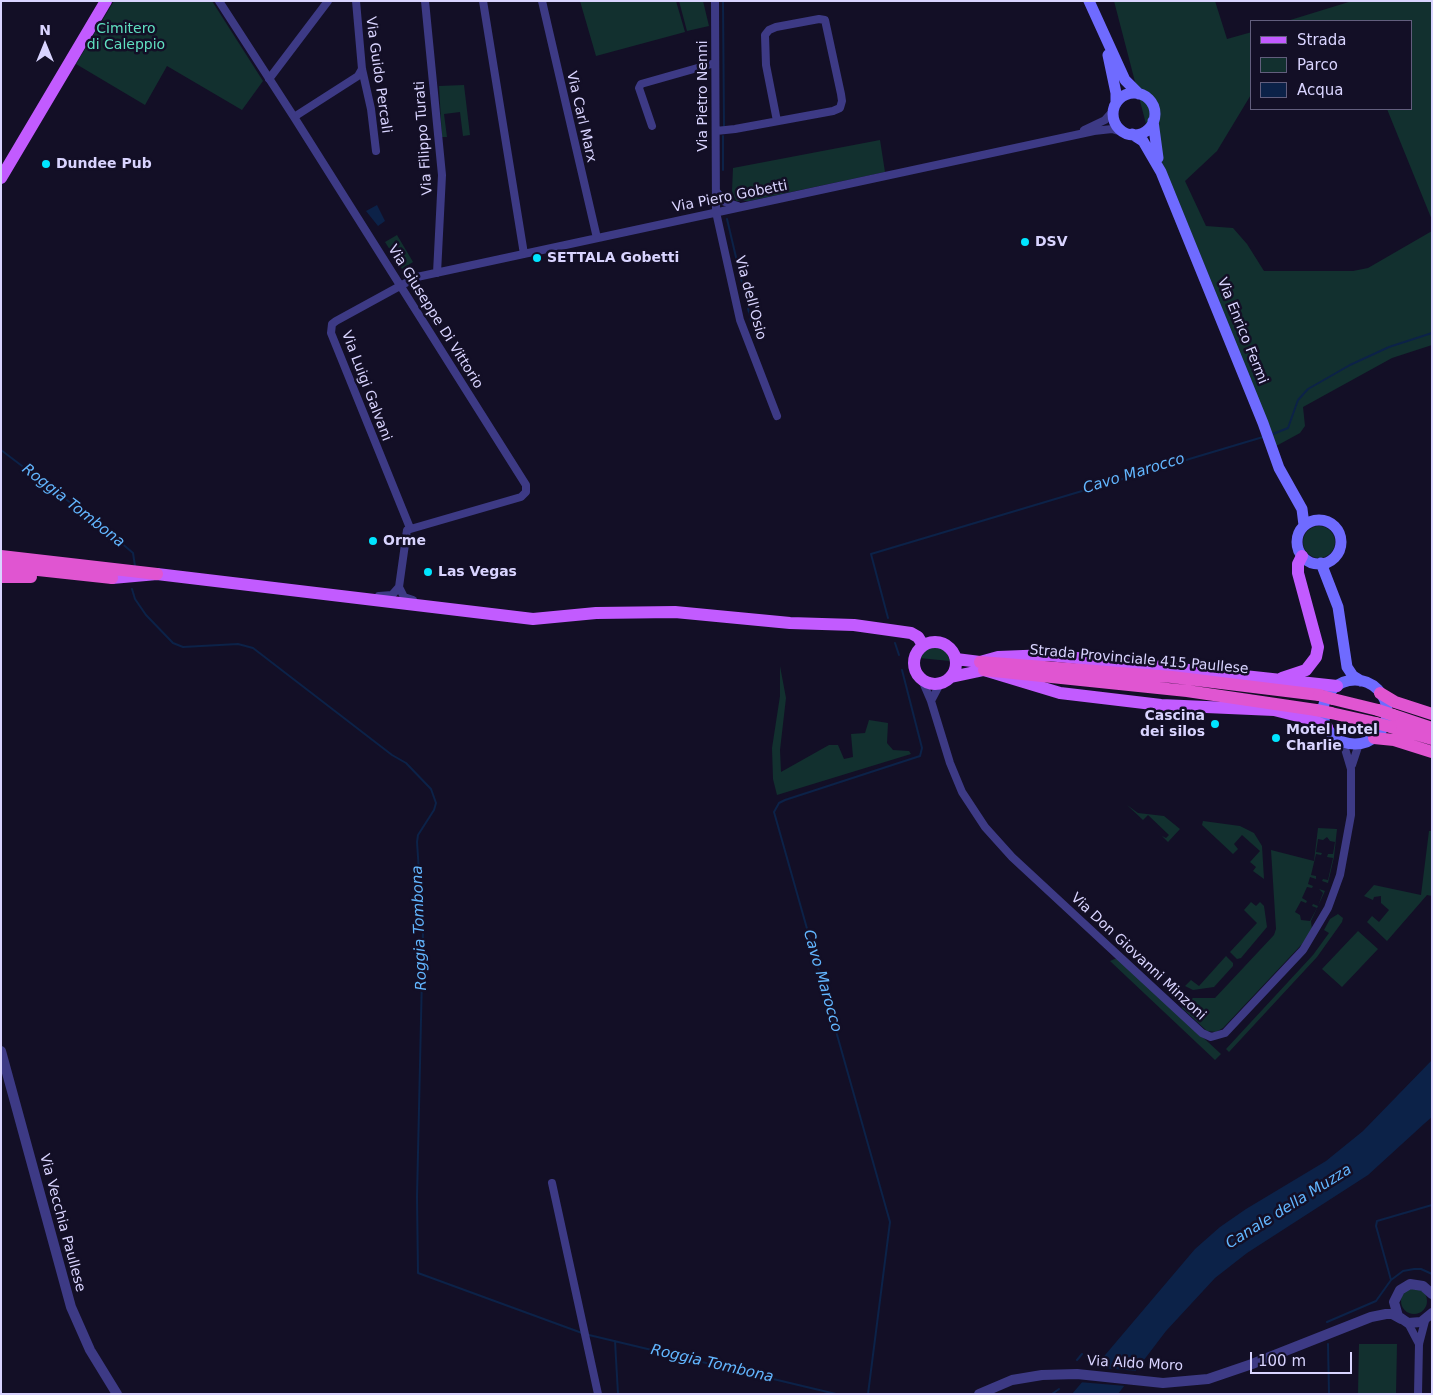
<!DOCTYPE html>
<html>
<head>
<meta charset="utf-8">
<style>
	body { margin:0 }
	#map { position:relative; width:1433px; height:1395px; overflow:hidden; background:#130f26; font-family:"DejaVu Sans",sans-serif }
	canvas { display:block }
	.frame { position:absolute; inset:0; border:2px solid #d9d4ff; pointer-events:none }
	.legend { position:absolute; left:1250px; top:20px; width:162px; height:90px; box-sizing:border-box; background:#130f26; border:1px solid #625e7d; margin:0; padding:6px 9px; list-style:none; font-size:15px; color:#d9d4ff }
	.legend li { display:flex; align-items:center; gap:10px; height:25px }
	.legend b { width:25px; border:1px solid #625e7d }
	.north { position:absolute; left:20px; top:20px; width:50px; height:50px; -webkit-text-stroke:4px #130f26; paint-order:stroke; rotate:0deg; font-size:14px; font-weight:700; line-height:20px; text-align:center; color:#d9d4ff }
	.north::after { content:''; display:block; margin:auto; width:18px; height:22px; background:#d9d4ff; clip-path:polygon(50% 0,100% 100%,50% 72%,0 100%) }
	.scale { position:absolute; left:1250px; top:1352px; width:102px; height:22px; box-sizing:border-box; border:2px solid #d9d4ff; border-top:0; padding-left:6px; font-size:15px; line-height:18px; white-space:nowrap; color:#d9d4ff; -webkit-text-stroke:4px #130f26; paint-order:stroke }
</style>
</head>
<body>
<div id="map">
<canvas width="1433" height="1395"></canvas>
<div class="frame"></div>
<ul class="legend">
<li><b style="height:6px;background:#c25bff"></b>Strada</li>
<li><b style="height:14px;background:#12302f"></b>Parco</li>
<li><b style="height:14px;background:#0c2248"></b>Acqua</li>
</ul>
<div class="north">N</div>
<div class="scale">100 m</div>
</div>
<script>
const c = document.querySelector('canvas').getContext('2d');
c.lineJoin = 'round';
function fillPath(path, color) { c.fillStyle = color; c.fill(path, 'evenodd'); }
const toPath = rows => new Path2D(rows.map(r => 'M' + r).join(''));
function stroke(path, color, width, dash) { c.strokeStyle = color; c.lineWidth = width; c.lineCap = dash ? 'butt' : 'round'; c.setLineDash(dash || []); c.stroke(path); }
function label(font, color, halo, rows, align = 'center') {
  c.font = font + ' "DejaVu Sans",sans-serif'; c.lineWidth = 5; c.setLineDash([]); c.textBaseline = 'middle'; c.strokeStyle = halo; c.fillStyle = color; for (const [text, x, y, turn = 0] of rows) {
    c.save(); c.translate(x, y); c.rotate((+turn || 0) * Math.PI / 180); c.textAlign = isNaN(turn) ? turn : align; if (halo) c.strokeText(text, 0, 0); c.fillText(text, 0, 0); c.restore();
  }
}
fillPath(toPath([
	[114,1,212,1,263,81,242,110,167,66,145,105,76,64],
	[580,1,676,1,685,32,596,56],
	[679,1,703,1,709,26,687,31],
	[1114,1,1215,1,1227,39,1252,32,1252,93,1217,151,1185,181,1206,226,1233,228,1247,244,1264,271,1353,271,1368,268,1432,231,1432,345,1392,358,1303,407,1305,426,1300,433,1278,445,1275,446,1214,288,1146,124],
	[1352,1,1432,1,1432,220,1387,109,1412,109,1412,21,1287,21],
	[464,85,470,135,463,136,460,112,444,114,447,137,442,137,439,86],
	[880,140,885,172,749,201,736,201,732,191,733,168],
	[397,235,413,262,402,269,385,242],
	'1303 542a16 16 0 1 1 32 0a16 16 0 1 1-32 0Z',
	[934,645,945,648,950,661,919,658,924,648],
	[780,666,786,698,780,750,781,772,829,745,838,745,844,759,853,757,851,734,865,733,869,720,888,723,887,743,893,750,909,751,911,754,777,795,773,779,772,748,780,696],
	[1127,805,1138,813,1164,816,1180,829,1168,842,1162,836,1166,838,1169,835,1148,815,1143,820],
	[1203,821,1240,826,1254,833,1262,846,1264,879,1253,871,1256,867,1250,862,1260,851,1242,835,1234,844,1238,849,1233,854,1202,825],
	[1318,828,1337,829,1334,857,1328,883,1322,881,1323,879,1328,880,1333,858,1327,857,1328,854,1333,854,1335,842,1330,841,1327,837,1323,840,1318,839,1316,852,1322,853,1321,855,1316,854,1311,875,1316,876,1316,879,1310,877,1308,884,1313,886,1312,888,1307,887,1302,898,1307,901,1306,903,1301,901,1295,912,1300,915,1301,920,1310,921,1317,908,1312,906,1313,904,1318,906,1323,893,1319,889,1325,891,1311,921,1312,930,1302,944,1223,1028,1216,1032,1207,1031,1182,1008,1181,1004,1185,1005,1193,998,1215,998,1274,935,1276,929,1271,850,1314,861],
	[1429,831,1432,831,1432,896,1427,895,1387,941,1367,922,1372,916,1379,922,1389,910,1381,903,1381,896,1374,897,1373,900,1364,896,1374,885,1421,895],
	[1251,902,1256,906,1260,902,1264,906,1267,927,1241,958,1237,959,1230,952,1257,923,1244,910],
	[1338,914,1343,918,1342,922,1317,957,1229,1052,1226,1049,1313,955,1329,933,1324,930,1330,919],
	[1358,931,1378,949,1342,987,1322,969],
	[1226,956,1233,963,1233,966,1214,987,1193,990,1185,986,1191,980,1199,986],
	[1117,958,1221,1054,1215,1060,1110,961],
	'1401 1301a13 13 0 1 1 26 0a13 13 0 1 1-26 0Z',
	[1359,1344,1397,1344,1396,1394,1358,1394]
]), '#12302f');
fillPath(toPath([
	[377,205,385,221,378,226,366,211],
	[1432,1060,1432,1117,1425,1123,1368,1175,1247,1253,1215,1278,1166,1331,1118,1394,1072,1394,1195,1249,1220,1227,1246,1209,1326,1161,1363,1131]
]), '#0c2248');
fillPath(toPath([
	[1092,1367,1137,1371,1126,1386,1079,1382]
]), '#130f26');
stroke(toPath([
	[723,1,724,126],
	[723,136,723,170],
	[727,219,751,321],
	[1273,434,1288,428,1298,400,1308,389,1350,365,1389,347,1432,333],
	[1,450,105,529,133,553,135,566],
	[132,589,135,599,146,615,173,643,183,647,238,644,253,648,392,755,406,763,431,789,436,803,434,810,418,835,417,842,423,931,417,1197,418,1273,582,1333],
	[888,618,871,554,1263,437],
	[895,643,899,655],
	[1391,1280,1403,1271,1414,1269,1421,1269,1432,1274],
	[1327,1322,1376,1301,1391,1280,1376,1226,1377,1221,1432,1205],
	[589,1335,836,1394],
	[615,1341,618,1394],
	[1328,1344,1329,1394],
	[1077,1360,1082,1354],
	[868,1394,890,1222,774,812,779,803,785,800,920,756,922,748,902,670],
	[1052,1394,1059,1389]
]), '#0c2248', 2);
stroke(toPath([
	[219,1,294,117,526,485,526,492,521,497,407,530,399,587,404,597,413,600],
	[356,1,362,69,371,109,376,151],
	[425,1,442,175,437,273],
	[483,1,524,254],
	[542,1,597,238],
	[715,1,716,212,740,320,777,416],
	[269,79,328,1],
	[294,117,358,76,362,69],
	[652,126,639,88,641,84,715,63],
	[1084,130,1105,120,1113,111],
	[716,131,735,129,833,111,840,108,842,101,841,94,825,20,819,19,776,27,769,30,765,35,766,65,777,121],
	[716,191,725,202,738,206],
	[410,528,331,333,332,324,336,321,400,286,417,277,1094,131,1112,129,1125,133],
	[379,596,392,595,399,587],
	[922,680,931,701,940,684],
	[931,701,950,763,962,792,985,827,1012,857,1202,1033,1211,1037,1225,1033,1303,950,1328,908,1340,875,1351,815,1351,769,1343,742],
	[1352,765,1359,744],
	[552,1183,598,1394],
	[1408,1323,1419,1344],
	[1418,1394,1419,1344,1425,1321]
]), '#3d3a85', 8);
stroke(toPath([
	[1,1051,71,1307,90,1350,117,1394],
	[1432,1294,1423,1286,1410,1284,1400,1290,1394,1302,1398,1316,1408,1323,1421,1322,1432,1313],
	[979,1394,1012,1380,1042,1375,1077,1374,1163,1383,1208,1379,1252,1364,1371,1317,1386,1314,1392,1314,1401,1319]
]), '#3d3a85', 10);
stroke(toPath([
	[1089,1,1125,80,1139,94],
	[1108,55,1116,93,1116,103],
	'1113 114a21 21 0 1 1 42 0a21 21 0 1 1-42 0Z',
	[1153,121,1158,158],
	[1132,134,1143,141,1161,172,1263,423,1279,468,1302,509,1304,525],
	'1297 542a22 22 0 1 1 44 0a22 22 0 1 1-44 0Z',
	[1321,563,1338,607,1347,667,1353,676,1361,681],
	'1323 712a32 32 0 1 1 64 0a32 32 0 1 1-64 0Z'
]), '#6f6bff', 11);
stroke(toPath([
	[1,178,106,1],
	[112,578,157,574,533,619,596,613,675,612,790,623,854,625,911,633,918,637,923,645],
	'914 663a21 21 0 1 1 42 0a21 21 0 1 1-42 0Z',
	[956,659,980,662,998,657,1049,655,1337,686],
	[951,677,984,670,1060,693,1161,705,1274,710,1310,719,1327,727],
	[1282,678,1306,670,1316,657,1318,647,1298,573,1298,564,1302,556]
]), '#c25bff', 12);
stroke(toPath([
	[1,556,157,574],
	[1,566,112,578],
	[1,577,31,577],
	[980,662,1172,677,1319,695],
	[984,670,1187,691,1316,710],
	[1380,693,1395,702,1432,714],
	[1333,699,1378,710],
	[1331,713,1376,723],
	[1393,715,1432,728],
	[1391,727,1432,739],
	[1374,738,1394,740,1432,752]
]), '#e055d1', 12);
stroke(toPath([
	[1319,695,1333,699],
	[1316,710,1331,713],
	[1378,710,1393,715],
	[1376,723,1391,727]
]), '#e055d1', 12);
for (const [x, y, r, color] of [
	[46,164,5,"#00e5ff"],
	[1025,242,5,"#00e5ff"],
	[537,258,5,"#00e5ff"],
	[373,541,5,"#00e5ff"],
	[428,572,5,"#00e5ff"],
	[1215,724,5,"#00e5ff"],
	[1276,738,5,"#00e5ff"]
]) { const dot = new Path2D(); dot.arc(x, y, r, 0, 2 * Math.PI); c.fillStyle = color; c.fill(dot); stroke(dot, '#130f26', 2); }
label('14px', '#5fe0c0', '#130f26', [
	["Cimitero",126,29],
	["di Caleppio",126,45]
]);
label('14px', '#d9d4ff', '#130f26', [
	["Via Guido Percali",378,75,82],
	["Via Pietro Nenni",703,96,-90],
	["Via Carl Marx",581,117,77],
	["Via Filippo Turati",424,138,-94],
	["Via Piero Gobetti",730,197,-11],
	["Via dell'Osio",750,298,75],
	["Via Giuseppe Di Vittorio",435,317,58],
	["Via Enrico Fermi",1242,331,68],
	["Via Luigi Galvani",366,386,69],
	["Strada Provinciale 415 Paullese",1139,660,5],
	["Via Don Giovanni Minzoni",1138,957,43],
	["Via Vecchia Paullese",62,1223,75],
	["Via Aldo Moro",1135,1364,3]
]);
label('bold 14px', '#d9d4ff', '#130f26', [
	["Dundee Pub",56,164],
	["DSV",1035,242],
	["SETTALA Gobetti",547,258],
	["Orme",383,541],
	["Las Vegas",438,572],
	["Cascina",1205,716,"right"],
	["dei silos",1205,732,"right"],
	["Motel Hotel",1286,730],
	["Charlie",1286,746]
], 'left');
label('italic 15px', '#62b6ff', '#130f26', [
	["Cavo Marocco",1134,474,-17],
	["Roggia Tombona",73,506,38],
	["Roggia Tombona",420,928,-92],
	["Cavo Marocco",822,981,74],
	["Canale della Muzza",1289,1207,-32],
	["Roggia Tombona",712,1364,13]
]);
</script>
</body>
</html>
